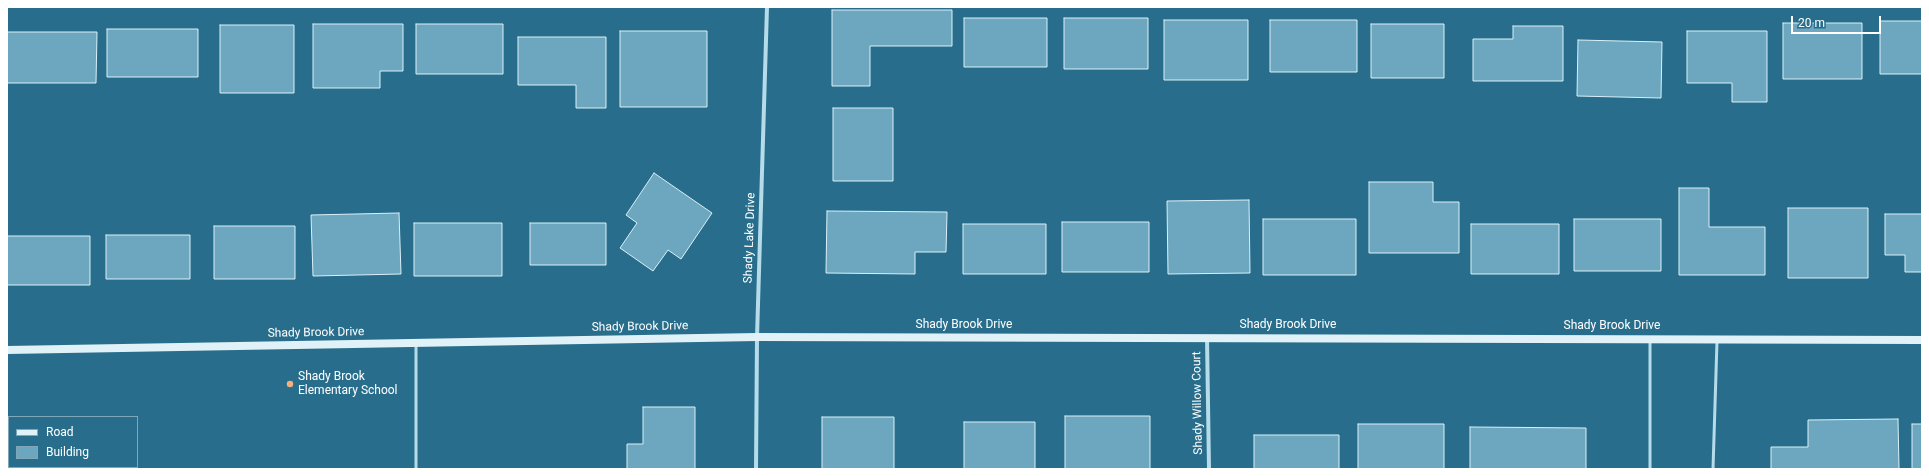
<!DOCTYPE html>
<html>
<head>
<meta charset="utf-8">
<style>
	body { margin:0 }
	#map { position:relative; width:1929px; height:476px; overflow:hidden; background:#286e8c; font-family:Roboto,sans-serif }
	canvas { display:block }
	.frame { position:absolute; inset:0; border:8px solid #fff; pointer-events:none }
	.legend { position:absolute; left:8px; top:416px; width:130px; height:52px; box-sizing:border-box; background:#286e8c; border:1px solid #7ea8ba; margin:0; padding:5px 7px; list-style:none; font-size:12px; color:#fff }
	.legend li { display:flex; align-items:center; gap:8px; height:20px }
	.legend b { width:20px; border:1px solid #7ea8ba }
	.scale { position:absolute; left:1791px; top:16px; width:90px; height:18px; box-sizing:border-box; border:2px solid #fff; border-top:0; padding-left:5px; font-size:12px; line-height:14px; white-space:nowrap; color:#fff; -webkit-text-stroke:3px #286e8c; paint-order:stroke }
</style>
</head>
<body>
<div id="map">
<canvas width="1929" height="476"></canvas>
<div class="frame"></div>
<ul class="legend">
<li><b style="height:5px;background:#e1f1f8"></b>Road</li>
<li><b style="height:11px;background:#6ca7bf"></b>Building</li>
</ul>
<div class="scale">20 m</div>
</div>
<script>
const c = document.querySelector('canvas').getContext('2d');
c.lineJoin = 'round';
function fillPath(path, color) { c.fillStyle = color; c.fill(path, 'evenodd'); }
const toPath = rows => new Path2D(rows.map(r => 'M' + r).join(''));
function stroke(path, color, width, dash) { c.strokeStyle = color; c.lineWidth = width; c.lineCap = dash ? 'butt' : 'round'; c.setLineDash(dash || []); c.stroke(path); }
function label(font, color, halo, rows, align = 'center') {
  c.font = font + ' Roboto,sans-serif'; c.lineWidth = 4; c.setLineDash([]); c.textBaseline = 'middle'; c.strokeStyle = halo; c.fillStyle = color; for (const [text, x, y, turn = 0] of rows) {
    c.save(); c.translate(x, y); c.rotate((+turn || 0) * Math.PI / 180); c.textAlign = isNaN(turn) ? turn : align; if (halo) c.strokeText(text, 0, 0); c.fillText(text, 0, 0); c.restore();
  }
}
const building = toPath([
	[832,10,952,10,952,46,870,46,870,86,832,86,832,10],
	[964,18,1047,18,1047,67,964,67,964,18],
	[1064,18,1148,18,1148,69,1064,69,1064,18],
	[1164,20,1248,20,1248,80,1164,80,1164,20],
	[1270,20,1357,20,1357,72,1270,72,1270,20],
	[1880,21,1922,21,1922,74,1880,74,1880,21],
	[1783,23,1862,23,1862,79,1783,79,1783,23],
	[313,24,403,24,403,71,380,71,380,88,313,88,313,24],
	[416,24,503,24,503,74,416,74,416,24],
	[1371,24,1444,24,1444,78,1371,78,1371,24],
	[220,25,294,25,294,93,220,93,220,25],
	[1513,26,1563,26,1563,81,1473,81,1473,39,1513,39,1513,26],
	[107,29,198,29,198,77,107,77,107,29],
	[620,31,707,31,707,107,620,107,620,31],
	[1687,31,1767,31,1767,102,1732,102,1732,83,1687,83,1687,31],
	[7,32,97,32,96,83,7,83,7,32],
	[518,37,606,37,606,108,576,108,576,85,518,85,518,37],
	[1578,40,1662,42,1661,98,1577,96,1578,40],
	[833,108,893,108,893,181,833,181,833,108],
	[654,173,712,213,681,259,668,250,653,271,620,248,637,223,626,215,654,173],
	[1369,182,1433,182,1433,202,1459,202,1459,253,1369,253,1369,182],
	[1679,188,1709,188,1709,227,1765,227,1765,275,1679,275,1679,188],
	[1249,200,1250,273,1168,274,1167,201,1249,200],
	[1788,208,1868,208,1868,278,1788,278,1788,208],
	[827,211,947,212,946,252,915,252,915,274,826,273,827,211],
	[399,213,401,274,313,276,311,215,399,213],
	[1885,214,1922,214,1922,272,1905,272,1905,255,1885,255,1885,214],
	[1263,219,1356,219,1356,275,1263,275,1263,219],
	[1574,219,1661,219,1661,271,1574,271,1574,219],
	[1062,222,1149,222,1149,272,1062,272,1062,222],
	[414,223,502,223,502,276,414,276,414,223],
	[530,223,606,223,606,265,530,265,530,223],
	[963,224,1046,224,1046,274,963,274,963,224],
	[1471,224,1559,224,1559,274,1471,274,1471,224],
	[214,226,295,226,295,279,214,279,214,226],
	[106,235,190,235,190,279,106,279,106,235],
	[7,236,90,236,90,285,7,285,7,236],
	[643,407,695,407,695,469,627,469,627,444,643,444,643,407],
	[1065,416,1150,416,1150,469,1065,469,1065,416],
	[822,417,894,417,894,469,822,469,822,417],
	[1898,419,1899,469,1771,469,1771,447,1808,447,1808,420,1898,419],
	[964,422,1035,422,1035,469,964,469,964,422],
	[1358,424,1444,424,1444,469,1358,469,1358,424],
	[1912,424,1922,424,1922,469,1912,469,1912,424],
	[1470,427,1586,428,1586,469,1470,469,1470,427],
	[1254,435,1339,435,1339,469,1254,469,1254,435]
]);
fillPath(building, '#6ca7bf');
stroke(building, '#daf0f8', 1);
stroke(toPath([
	[1650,340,1650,469],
	[416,343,416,469],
	[1713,469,1717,341]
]), '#b6dcea', 3);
stroke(toPath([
	[1207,337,1209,469],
	[756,469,757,337,767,7]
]), '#b6dcea', 4);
stroke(toPath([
	[7,350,757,337,1922,340]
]), '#e1f1f8', 8);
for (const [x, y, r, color] of [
	[290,384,4,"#f2b07c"]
]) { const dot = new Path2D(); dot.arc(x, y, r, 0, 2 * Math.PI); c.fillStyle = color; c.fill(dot); stroke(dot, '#286e8c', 1.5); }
label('12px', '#fff', '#286e8c', [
	["Shady Lake Drive",750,238,-88],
	["Shady Brook Drive",964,325],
	["Shady Brook Drive",1288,325],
	["Shady Brook Drive",1612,326],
	["Shady Brook Drive",640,327,-1],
	["Shady Brook Drive",316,333,-1],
	["Shady Willow Court",1198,403,-91]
]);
label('12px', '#fff', '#286e8c', [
	["Shady Brook",298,377],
	["Elementary School",298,391]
], 'left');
</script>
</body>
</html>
